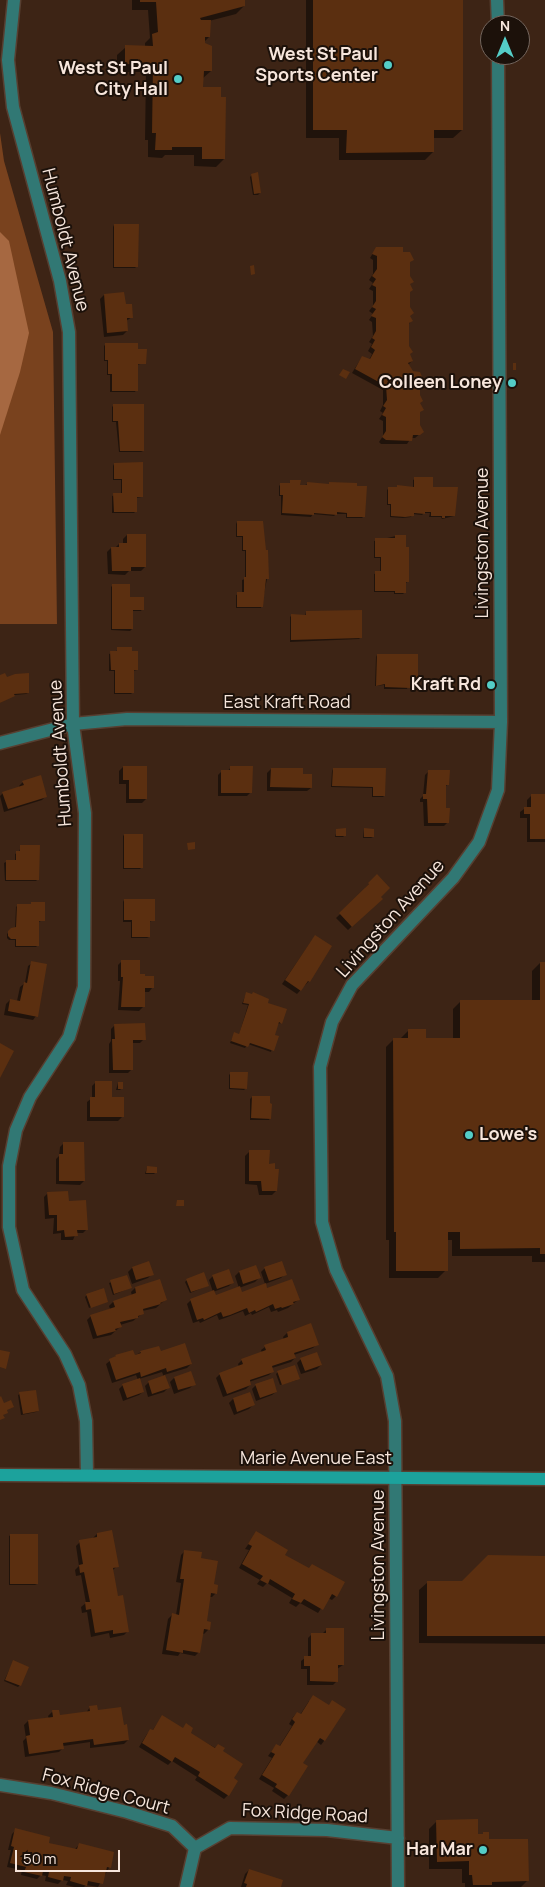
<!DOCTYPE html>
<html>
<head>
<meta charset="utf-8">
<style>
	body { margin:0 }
	#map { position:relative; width:545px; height:1887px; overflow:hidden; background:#3d2415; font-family:Manrope,sans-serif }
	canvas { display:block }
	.north { position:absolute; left:480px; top:15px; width:50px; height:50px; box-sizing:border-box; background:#1c110a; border:1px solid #74665e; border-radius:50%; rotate:0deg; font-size:14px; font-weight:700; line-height:20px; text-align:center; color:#f7e6dc }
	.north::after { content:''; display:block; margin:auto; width:18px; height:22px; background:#54cdc7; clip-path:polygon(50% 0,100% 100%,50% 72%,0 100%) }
	.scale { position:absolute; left:15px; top:1850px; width:105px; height:22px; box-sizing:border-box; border:2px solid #f7e6dc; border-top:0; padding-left:6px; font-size:15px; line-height:18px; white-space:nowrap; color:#f7e6dc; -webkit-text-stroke:4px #1c110a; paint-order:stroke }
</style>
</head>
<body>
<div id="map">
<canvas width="545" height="1887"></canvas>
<div class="north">N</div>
<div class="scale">50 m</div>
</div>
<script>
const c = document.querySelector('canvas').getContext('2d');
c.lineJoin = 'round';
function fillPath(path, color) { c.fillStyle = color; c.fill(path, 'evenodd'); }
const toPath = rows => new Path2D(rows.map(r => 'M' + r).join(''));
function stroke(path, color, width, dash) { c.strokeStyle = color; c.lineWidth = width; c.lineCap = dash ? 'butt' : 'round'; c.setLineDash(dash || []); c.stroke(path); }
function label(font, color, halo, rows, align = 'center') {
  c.font = font + ' Manrope,sans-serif'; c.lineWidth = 4; c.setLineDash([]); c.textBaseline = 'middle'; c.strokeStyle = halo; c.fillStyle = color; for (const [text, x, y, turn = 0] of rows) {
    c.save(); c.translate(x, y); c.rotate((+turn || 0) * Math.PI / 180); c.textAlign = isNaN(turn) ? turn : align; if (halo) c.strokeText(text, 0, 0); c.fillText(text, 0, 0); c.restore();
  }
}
fillPath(toPath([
	[0,133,4,161,53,332,57,624,0,624]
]), '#79421e');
fillPath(toPath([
	[0,232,9,241,29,333,20,372,0,435]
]), '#a66841');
fillPath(toPath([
	[132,0,244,0,244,6,236,14,209,21,209,37,203,43,211,71,202,79,202,88,224,159,216,167,194,166,194,155,165,155,162,158,148,157,148,140,145,140,146,72,117,72,117,55,126,47,145,47,145,43,150,38,148,10,132,10],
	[306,0,461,0,462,130,453,138,433,138,433,152,425,160,339,160,339,138,306,138],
	[252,175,260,193,258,195,253,195,250,177],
	[114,225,137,266,135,268,113,268,113,227],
	[373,253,401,253,408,263,409,316,411,321,408,325,409,354,412,361,408,365,419,382,419,425,422,432,415,438,411,438,407,444,381,444,379,442,383,436,383,421,379,419,383,413,380,411,383,405,383,390,352,373,362,357,369,360,372,354,368,351,372,344,369,342,373,336,372,322,369,320,373,314,369,311,373,306,373,291,369,289,373,283,369,280,373,274,373,260,370,258],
	[104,295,125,306,132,317,126,321,127,331,123,335,104,337,100,299],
	[106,344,136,351,145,363,136,365,136,390,135,392,110,392,110,375,107,375,107,361,104,361,104,346],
	[114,405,143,451,141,452,119,452,116,422,112,422,112,407],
	[114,464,142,497,135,498,136,511,134,513,112,513,112,496,121,494,121,480,113,480,113,466],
	[415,479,431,488,454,516,442,519,441,517,429,517,430,513,424,513,422,515,413,514,411,517,403,518,390,517,390,505,387,505,387,490,389,488,413,488,413,480],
	[291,481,299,487,308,484,363,517,362,518,346,518,346,514,336,514,334,516,313,514,311,517,281,515,281,496,279,496,279,486,281,484,289,484],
	[237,522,267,579,261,608,236,608,236,595,242,593,242,580,245,579,245,551,242,551,242,537,236,537,236,524],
	[127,535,145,567,141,571,129,571,125,575,108,574,107,552,111,548,115,548,119,544,123,544,123,539],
	[396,536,407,582,405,584,405,592,403,594,394,594,394,592,374,592,374,574,380,572,380,558,374,558,374,541],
	[113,585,142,609,141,611,132,611,132,629,130,631,111,630,111,587],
	[306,612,361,637,359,639,290,642,290,617,291,616,305,616],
	[118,648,137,670,133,671,133,692,131,694,114,694,114,671,109,671,109,654,116,652],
	[377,655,417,686,415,687,408,685,407,689,384,689,384,685,375,686,376,657],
	[0,677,6,679,28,693,26,694,15,695,0,703],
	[123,767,146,799,142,803,126,803,126,784,119,784,119,771],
	[231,767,251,792,247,796,218,796,218,775,222,771,227,772],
	[271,769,302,775,311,788,307,791,267,791,267,773],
	[333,769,385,769,384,796,383,797,372,797,372,788,331,787,332,771],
	[429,771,448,784,445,787,445,809,448,822,444,826,424,826,423,802,420,802,420,799,423,796,425,775],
	[23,782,46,796,42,800,4,812,0,796,3,793,20,788,19,786],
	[531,796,545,796,545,842,527,842,527,818,520,818,520,812,524,809,527,809,527,800],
	[364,829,373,837,371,838,363,838],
	[337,830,345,835,343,837,335,837],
	[124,835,142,867,140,869,123,869,123,836],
	[21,846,38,879,36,881,5,881,4,863,6,862,15,862,15,854,19,852],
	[377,876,381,899,348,930,336,918,366,889,365,888],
	[124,900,154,920,149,922,149,937,147,938,131,938,131,922,123,922,123,902],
	[18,905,44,920,38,922,38,945,36,947,15,947,15,940,9,940,7,938,7,934,12,929,15,929,16,907],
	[312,940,309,981,297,994,282,984],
	[122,961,152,988,149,992,143,992,143,1007,139,1011,118,1010,120,981,118,981,118,965],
	[32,963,36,1016,33,1020,4,1015,6,1004,10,1000,17,1001,20,987,25,983,28,966],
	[540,963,545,963,545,1262,532,1262,532,1256,452,1256,452,1240,446,1240,446,1270,438,1278,389,1278,389,1240,386,1240,386,1047,394,1039,401,1038,409,1030,424,1039,453,1039,453,1009,461,1001,532,1001,532,971],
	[246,994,281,1023,277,1024,271,1052,248,1044,245,1048,230,1043,234,1034,239,1035,248,1005,242,1004],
	[115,1025,144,1039,140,1043,132,1043,132,1069,128,1073,109,1073,109,1044,111,1041,111,1029],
	[231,1073,246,1088,244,1090,229,1089,229,1075],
	[96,1082,111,1099,122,1117,118,1121,87,1121,87,1102,92,1098,92,1086],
	[118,1083,121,1089,120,1090,116,1090],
	[252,1097,269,1104,270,1118,269,1120,250,1120,250,1099],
	[64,1143,84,1181,80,1185,56,1184,56,1159,59,1156,60,1147],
	[249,1152,268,1165,276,1191,272,1195,259,1195,257,1185,245,1184,245,1156],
	[147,1167,155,1173,154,1174,145,1174],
	[48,1193,68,1203,87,1229,83,1233,76,1233,73,1240,61,1240,61,1233,53,1234,54,1218,45,1219,44,1197],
	[148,1263,152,1274,148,1278,132,1284,128,1272,132,1268],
	[255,1266,259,1278,255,1282,239,1288,235,1276,239,1272],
	[265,1268,285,1274,281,1278,265,1284,261,1272],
	[126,1276,130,1288,113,1295,109,1283],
	[213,1276,233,1282,229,1286,213,1292,215,1297,267,1289,298,1300,288,1308,278,1312,277,1310,271,1312,269,1307,252,1315,251,1313,245,1316,243,1311,225,1318,219,1320,217,1315,200,1323,199,1321,193,1323,187,1304,191,1300,213,1292,209,1280],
	[187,1280,207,1286,190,1293,185,1282],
	[135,1288,165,1300,156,1308,142,1311,143,1313,133,1321,120,1325,120,1327,111,1335,93,1339,87,1320,91,1316,110,1309,109,1306,113,1302,132,1296,131,1292],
	[87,1295,107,1301,89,1308,85,1297],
	[287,1333,317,1344,313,1348,294,1355,295,1358,291,1362,272,1368,273,1371,269,1375,249,1382,250,1385,246,1389,223,1397,216,1378,220,1374,239,1367,238,1364,242,1360,262,1353,261,1350,265,1347,284,1340,283,1337],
	[133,1352,134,1356,141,1352,160,1352,191,1364,187,1368,164,1375,168,1388,164,1392,148,1397,145,1386,149,1382,164,1377,162,1372,139,1379,143,1392,139,1395,123,1401,119,1389,123,1385,138,1380,136,1375,112,1383,106,1364,116,1356],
	[301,1359,321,1365,317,1369,301,1374,297,1363],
	[278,1372,297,1380,280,1385,276,1374],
	[174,1378,194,1384,190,1388,174,1394,170,1382],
	[256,1385,276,1392,272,1395,256,1401,252,1389],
	[20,1394,38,1411,36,1412,21,1415,18,1395],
	[233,1399,253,1405,249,1409,234,1415,229,1403],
	[256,1533,283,1555,336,1596,332,1600,328,1598,318,1613,300,1603,296,1607,289,1603,292,1598,267,1583,263,1587,257,1584,260,1580,239,1568,249,1550,245,1549],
	[97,1534,117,1566,113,1570,117,1597,128,1631,124,1635,110,1638,109,1633,91,1637,87,1612,82,1613,81,1607,86,1603,81,1575,76,1576,75,1570,79,1566,76,1546,80,1542,93,1538],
	[11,1535,37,1584,35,1585,9,1585,9,1536],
	[185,1551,200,1559,216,1593,212,1597,210,1597,205,1622,208,1630,204,1634,202,1633,199,1652,195,1656,180,1653,178,1656,162,1654,168,1619,172,1615,176,1615,181,1583,176,1582,181,1555],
	[545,1557,545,1644,419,1643,419,1590,428,1582,462,1582],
	[327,1629,343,1665,337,1669,337,1681,333,1685,307,1685,307,1669,301,1669,301,1661,305,1658,308,1658,308,1638,312,1634,322,1634],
	[13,1662,20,1685,18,1687,4,1681],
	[309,1701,324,1741,321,1745,316,1741,302,1764,288,1795,284,1799,272,1791,274,1788,259,1779,272,1758,268,1756,276,1745,279,1747,292,1726,289,1724,293,1717,297,1713,300,1715],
	[90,1707,122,1726,128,1740,124,1744,90,1748,90,1742,63,1746,63,1748,59,1752,25,1757,23,1741,26,1738,24,1725,28,1721,49,1719,48,1716,52,1712,59,1717,86,1713],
	[159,1721,189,1733,221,1751,232,1779,228,1795,224,1799,195,1780,197,1777,172,1761,168,1765,139,1747,147,1734,151,1730,152,1731],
	[437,1821,477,1836,481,1836,484,1833,488,1841,527,1881,521,1887,465,1887,465,1883,462,1883,462,1869,429,1869,429,1829],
	[16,1830,48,1844,75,1849,79,1845,113,1853,109,1868,98,1887,86,1885,84,1887,74,1887,66,1885,68,1881,62,1880,58,1884,45,1881,46,1876,41,1875,37,1879,21,1875,22,1870,7,1867,11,1850,8,1850,12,1834],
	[249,1870,281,1887,241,1887,245,1874]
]), '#0007');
fillPath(toPath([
	[140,0,245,0,245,6,200,18,201,20,211,20,210,37,205,37,205,43,212,46,212,71,204,71,203,87,221,87,221,97,226,97,225,159,202,159,202,147,172,147,172,150,155,150,156,133,152,133,153,65,125,64,125,45,153,46,152,34,158,32,156,2,140,2],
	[313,0,463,0,463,130,434,130,434,152,346,153,347,130,313,130],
	[258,172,261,193,254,194,251,174],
	[114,224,139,224,138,267,114,267],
	[376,247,403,247,403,252,410,252,414,260,410,262,410,276,414,282,410,284,413,290,410,292,410,307,414,313,410,316,413,321,409,323,409,346,413,352,410,354,413,361,408,363,413,371,420,372,423,379,420,381,420,395,423,401,420,403,424,410,420,412,420,425,424,432,420,435,413,435,412,441,386,440,382,437,386,431,386,417,382,415,386,408,383,406,387,400,386,386,355,369,362,356,370,359,375,350,371,347,375,340,372,338,376,331,376,318,371,316,376,309,372,307,376,301,376,287,372,285,376,279,372,276,377,269,377,256,372,254],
	[254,265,255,274,251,275,250,266],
	[124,292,126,304,132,304,133,318,127,318,128,331,107,333,104,294],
	[105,343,138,343,138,349,147,349,146,364,138,364,138,391,112,391,112,374,108,374,108,360,105,360],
	[513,363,516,363,516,370,513,370],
	[343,369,350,372,346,379,339,375],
	[113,404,144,404,144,451,120,451,118,421,113,421],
	[143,462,143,497,137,497,137,512,114,512,113,493,122,493,122,479,114,479,114,463],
	[414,477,433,477,433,487,458,487,455,516,445,516,445,518,442,518,442,516,431,516,431,512,425,512,425,514,414,513,414,516,405,517,391,516,391,504,388,504,388,487,397,487,397,485,414,487],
	[290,480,301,480,300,485,307,485,307,482,329,484,329,482,357,483,357,486,367,486,365,517,347,517,347,513,337,512,337,515,314,513,314,515,282,513,283,495,280,495,280,483,290,483],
	[237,521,263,521,266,550,268,550,269,579,266,579,263,607,237,607,237,592,244,592,244,577,246,577,246,550,243,550,243,536,237,536],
	[127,534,146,534,146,567,131,567,131,571,112,571,111,547,119,547,119,543,127,543],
	[395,535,406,535,406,547,409,547,409,582,406,582,406,593,395,593,395,591,375,591,375,571,381,571,381,557,375,557,375,538,395,538],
	[112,584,130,584,130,597,144,597,144,610,133,610,133,629,112,629],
	[362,610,362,638,291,640,291,614,306,615,306,611],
	[117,647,132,647,132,651,138,651,138,670,134,670,134,693,115,693,115,670,111,670,110,651,117,651],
	[377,654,418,654,418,686,410,684,410,688,385,687,385,684,376,686],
	[5,673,7,677,15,674,29,673,29,693,14,694,15,696,0,703,0,675],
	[123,766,147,766,147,799,129,799,129,780,123,780],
	[230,766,253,766,252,793,221,793,221,770,230,770],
	[271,768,303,768,303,774,312,774,312,788,270,787],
	[333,768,386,768,385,796,373,796,373,787,332,786],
	[428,770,450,770,449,785,446,785,446,808,450,808,449,823,428,823,427,799,423,799,423,794,426,794],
	[41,775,47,797,8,809,2,792,24,785,22,781],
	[531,794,545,794,545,839,530,839,530,814,524,814,524,807,531,807],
	[346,828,346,836,336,836,336,829],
	[364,828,374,829,374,837,364,837],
	[124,834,143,834,143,868,124,868],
	[195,842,195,849,188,850,187,843],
	[20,845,40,845,39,880,6,880,6,860,16,860,16,851,20,851],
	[377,874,390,888,381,897,383,899,352,927,339,913,369,884,368,883],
	[124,899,155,899,155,921,150,921,150,937,132,937,132,920,124,920],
	[31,902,45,902,45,921,39,921,39,946,16,946,16,939,11,939,8,936,8,931,11,928,16,927,17,904,31,904],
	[315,935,332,946,310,982,308,981,301,991,285,980],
	[121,960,140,960,140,974,145,974,145,976,154,976,154,988,145,988,145,1007,121,1007,123,977,121,977],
	[31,961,47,964,38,1017,8,1011,10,999,20,1001,24,982,27,983],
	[540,962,545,962,545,1254,540,1254,540,1248,460,1249,460,1232,448,1232,448,1271,396,1271,396,1232,394,1232,393,1038,408,1038,408,1029,426,1029,426,1038,460,1038,460,1000,540,1000],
	[246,992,252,994,253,992,269,999,268,1003,287,1009,282,1024,279,1022,275,1035,279,1036,274,1051,250,1043,248,1047,231,1041,234,1032,239,1034,249,1004,243,1003],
	[145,1023,146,1040,133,1040,133,1070,113,1070,112,1039,115,1039,114,1024],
	[0,1043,14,1051,0,1078],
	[230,1072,248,1072,247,1089,230,1088],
	[95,1081,112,1081,112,1097,124,1097,124,1117,90,1117,90,1097,95,1097],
	[118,1082,123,1082,123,1089,118,1089],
	[252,1096,270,1096,270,1103,272,1104,271,1119,251,1118],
	[63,1142,84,1142,85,1181,59,1181,59,1154,63,1154],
	[249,1150,270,1150,269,1164,275,1163,275,1169,279,1169,277,1191,262,1191,261,1181,249,1181],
	[147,1166,157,1167,157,1173,146,1173],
	[68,1191,69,1201,86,1200,88,1230,77,1230,78,1236,65,1237,64,1230,57,1231,57,1215,49,1215,47,1192],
	[177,1200,184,1200,184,1206,176,1206],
	[149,1261,154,1275,136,1280,132,1267],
	[282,1261,287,1275,269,1281,264,1267],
	[256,1265,261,1278,243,1284,239,1271],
	[229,1269,234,1283,217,1289,212,1275],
	[204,1272,209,1286,191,1292,186,1279],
	[127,1275,132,1288,114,1294,110,1280],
	[160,1279,167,1300,160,1303,161,1304,143,1309,144,1314,138,1316,138,1318,120,1322,122,1327,115,1329,116,1331,97,1336,90,1315,115,1307,113,1301,136,1293,135,1287],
	[292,1279,300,1300,293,1302,294,1304,282,1308,281,1307,275,1309,273,1304,256,1312,255,1310,249,1313,247,1308,230,1315,223,1317,221,1312,204,1320,203,1318,197,1320,190,1299,214,1290,216,1295,240,1286,242,1292,266,1283,267,1288],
	[104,1288,108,1302,91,1308,86,1294],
	[311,1323,319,1345,294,1353,296,1358,272,1366,274,1372,250,1380,251,1385,227,1394,219,1373,243,1364,241,1359,266,1350,264,1345,288,1337,287,1332],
	[185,1343,192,1364,167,1372,166,1368,141,1377,140,1372,116,1380,109,1359,116,1356,115,1355,133,1350,135,1355,141,1353,140,1351,159,1346,161,1351],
	[0,1350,10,1352,6,1369,0,1367],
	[317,1352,322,1365,305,1371,300,1358],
	[295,1365,300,1379,282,1385,277,1371],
	[191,1371,196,1385,178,1390,174,1377],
	[165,1375,170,1388,152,1394,148,1381],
	[140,1378,144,1392,127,1398,122,1384],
	[273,1378,277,1392,260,1398,255,1384],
	[36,1390,39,1411,23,1414,19,1392],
	[250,1392,255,1405,237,1412,233,1398],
	[1,1396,4,1403,11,1400,14,1407,7,1410,8,1413,3,1415,5,1418,0,1420,0,1397],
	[112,1530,119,1567,113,1568,118,1596,123,1595,129,1632,113,1634,113,1630,95,1633,91,1609,86,1610,85,1602,90,1602,84,1572,80,1573,79,1565,83,1564,79,1540,97,1537,97,1533],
	[256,1531,288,1550,285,1555,309,1568,312,1564,345,1582,337,1597,332,1594,323,1610,304,1599,301,1603,292,1599,295,1594,270,1579,268,1584,260,1580,263,1576,242,1564,252,1546,248,1544],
	[10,1534,38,1534,38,1584,10,1584],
	[184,1550,202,1552,201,1558,218,1561,214,1584,218,1585,217,1594,211,1593,207,1621,211,1622,210,1630,204,1629,200,1653,183,1650,183,1653,166,1650,172,1613,179,1615,184,1579,180,1579],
	[488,1555,545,1556,545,1636,427,1636,427,1581,462,1581],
	[326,1628,344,1628,344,1665,338,1665,338,1682,310,1681,310,1666,304,1666,304,1656,311,1656,311,1633,326,1633],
	[13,1660,29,1667,21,1686,5,1680],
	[313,1695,329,1705,332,1700,346,1709,325,1741,320,1738,303,1763,308,1766,289,1796,275,1787,277,1784,262,1775,275,1754,271,1752,276,1744,280,1746,295,1722,292,1719,297,1712,301,1714],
	[97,1705,98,1710,121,1707,124,1725,127,1724,129,1740,94,1745,93,1739,63,1743,64,1749,29,1754,26,1736,30,1735,28,1720,53,1717,52,1710,59,1710,60,1715,90,1711,89,1706],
	[162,1715,183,1728,186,1723,193,1728,191,1733,215,1748,218,1744,225,1748,223,1751,243,1764,234,1778,238,1781,229,1796,198,1776,200,1772,175,1757,172,1762,142,1743,150,1729,153,1730],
	[478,1819,478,1834,483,1834,483,1832,489,1832,489,1839,528,1839,529,1881,492,1882,492,1885,473,1885,472,1875,469,1875,469,1861,437,1862,436,1820],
	[15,1828,50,1837,49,1843,77,1849,79,1843,114,1852,111,1868,107,1867,103,1884,88,1881,87,1886,70,1881,71,1877,64,1876,63,1881,48,1877,49,1872,43,1871,42,1876,24,1872,26,1867,10,1863,14,1847,11,1846],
	[249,1869,283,1880,281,1887,246,1887,247,1884,244,1883]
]), '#5b2f10');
const street = toPath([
	[14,0,8,60,13,107,60,281,69,332,73,724,85,813,84,987,69,1037,30,1097,16,1130,9,1166,9,1227,23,1290,65,1354,79,1385,86,1421,87,1475],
	[497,0,498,25],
	[0,743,73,724,127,719,501,722],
	[0,1785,51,1793,127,1812,172,1826,195,1848],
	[186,1887,195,1848,230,1828,327,1830,398,1838],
	[398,1887,395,1421,387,1376,336,1270,322,1222,320,1067,332,1022,352,985,453,878,479,842,498,790,501,722,498,55]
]);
const secondary = toPath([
	[0,1475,545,1479]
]);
stroke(street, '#573f31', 15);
stroke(secondary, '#573f31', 15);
stroke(street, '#317874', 12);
stroke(secondary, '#1ca29c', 12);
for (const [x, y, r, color] of [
	[388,65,5,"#54cdc7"],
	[178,79,5,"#54cdc7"],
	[512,383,5,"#54cdc7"],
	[491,685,5,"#54cdc7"],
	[469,1135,5,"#54cdc7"],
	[483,1850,5,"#54cdc7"]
]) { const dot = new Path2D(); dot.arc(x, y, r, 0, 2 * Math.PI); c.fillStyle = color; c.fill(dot); stroke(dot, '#1c110a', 2); }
label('bold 18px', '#f7e6dc', '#1c110a', [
	["West St Paul",378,55],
	["Sports Center",378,76],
	["West St Paul",168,69],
	["City Hall",168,90],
	["Colleen Loney",502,383],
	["Kraft Rd",481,685],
	["Lowe's",479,1135,"left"],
	["Har Mar",473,1850]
], 'right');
label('18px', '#f7e6dc', '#1c110a', [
	["Humboldt Avenue",65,240,76],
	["Livingston Avenue",483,543,-90],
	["East Kraft Road",287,703],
	["Humboldt Avenue",61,753,-94],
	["Livingston Avenue",391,919,-48],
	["Marie Avenue East",316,1459],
	["Livingston Avenue",379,1565,-90],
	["Fox Ridge Court",106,1792,15],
	["Fox Ridge Road",305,1814,3]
]);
</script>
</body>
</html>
